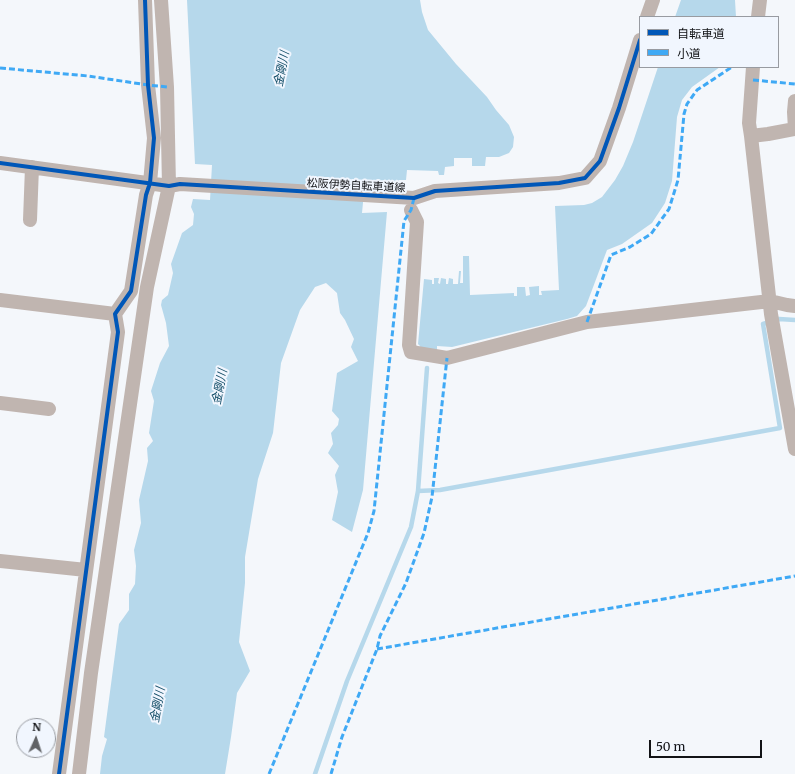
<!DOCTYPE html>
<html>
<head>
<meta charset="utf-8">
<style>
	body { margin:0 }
	#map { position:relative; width:795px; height:774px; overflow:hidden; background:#f4f7fb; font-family:Merriweather,"Noto Sans JP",serif }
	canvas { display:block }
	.legend { position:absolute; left:639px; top:16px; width:140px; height:52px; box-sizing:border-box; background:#f1f6fe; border:1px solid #989ba1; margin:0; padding:5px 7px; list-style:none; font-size:12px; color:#121316 }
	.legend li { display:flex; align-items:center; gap:8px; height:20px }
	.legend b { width:20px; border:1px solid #989ba1 }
	.north { position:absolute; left:16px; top:718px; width:40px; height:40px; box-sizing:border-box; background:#f1f6fe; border:1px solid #989ba1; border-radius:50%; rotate:3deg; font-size:11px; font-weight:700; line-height:16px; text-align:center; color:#121316 }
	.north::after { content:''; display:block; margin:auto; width:14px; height:18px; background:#616366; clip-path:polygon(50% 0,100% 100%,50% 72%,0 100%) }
	.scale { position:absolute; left:649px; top:740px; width:113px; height:18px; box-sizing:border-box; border:2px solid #121316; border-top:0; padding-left:5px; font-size:12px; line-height:14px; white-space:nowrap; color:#121316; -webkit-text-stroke:3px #f1f6fe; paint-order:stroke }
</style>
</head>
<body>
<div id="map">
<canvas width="795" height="774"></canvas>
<ul class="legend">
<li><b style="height:5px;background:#0057b8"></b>自転車道</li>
<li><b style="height:5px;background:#3fa9f5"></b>小道</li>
</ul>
<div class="north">N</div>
<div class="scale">50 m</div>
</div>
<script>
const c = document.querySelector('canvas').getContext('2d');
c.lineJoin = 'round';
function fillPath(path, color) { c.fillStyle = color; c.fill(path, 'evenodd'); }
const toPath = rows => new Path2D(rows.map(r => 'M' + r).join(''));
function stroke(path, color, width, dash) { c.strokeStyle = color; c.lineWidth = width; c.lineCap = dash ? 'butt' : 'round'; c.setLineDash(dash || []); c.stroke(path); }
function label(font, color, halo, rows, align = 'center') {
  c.font = font + ' Merriweather,"Noto Sans JP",serif'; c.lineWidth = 4; c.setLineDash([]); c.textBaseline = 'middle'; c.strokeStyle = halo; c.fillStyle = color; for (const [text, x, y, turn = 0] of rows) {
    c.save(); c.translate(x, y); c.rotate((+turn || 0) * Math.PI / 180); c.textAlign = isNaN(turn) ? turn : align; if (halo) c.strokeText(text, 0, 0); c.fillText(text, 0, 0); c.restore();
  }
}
fillPath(toPath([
	[187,0,420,0,422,12,428,30,456,64,487,97,496,110,509,125,514,137,513,147,509,153,499,157,486,157,485,166,472,166,472,158,454,158,454,166,445,167,444,175,439,175,438,171,407,170,406,180,399,180,398,190,375,189,375,183,365,182,362,213,387,212,363,490,352,532,332,520,338,492,335,475,339,466,328,453,333,444,331,433,338,425,339,419,332,411,337,373,358,361,351,347,354,339,345,320,340,313,337,293,326,283,315,287,300,310,281,363,273,433,258,479,245,557,245,583,239,642,250,671,237,693,231,737,225,774,100,774,102,756,107,739,104,737,119,624,129,610,129,594,135,584,136,566,134,550,141,523,139,500,148,461,147,448,153,441,149,433,154,401,151,391,160,363,169,346,166,323,161,305,162,300,168,295,173,273,171,264,182,233,193,225,194,214,191,207,193,199,210,200,212,165,195,164],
	[681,0,735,0,736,17,675,17],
	[658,67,720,67,692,87,682,100,677,117,672,181,665,203,652,223,622,244,607,250,586,306,577,316,567,319,452,347,437,346,437,353,421,351,420,346,418,344,424,279,432,280,432,284,434,284,434,278,439,278,438,283,440,284,441,278,446,279,446,284,448,284,449,278,453,279,453,284,458,284,459,271,461,271,460,283,463,283,463,256,469,256,470,295,514,293,514,296,517,296,517,287,525,287,526,296,530,295,529,287,539,286,539,295,542,295,541,291,559,290,555,206,584,205,592,203,602,197,615,180,623,166,633,142]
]), '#b6d8eb');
stroke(toPath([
	[418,491,440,490,780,428,763,324,779,319,795,320],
	[315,774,347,681,411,527,418,491,427,368]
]), '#b6d8eb', 4.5);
stroke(toPath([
	[647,17,653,0],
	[758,17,760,0],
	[795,129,768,134,751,136,771,314,795,449],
	[795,129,794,112,795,101],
	[751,136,749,123,753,67],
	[0,163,169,186,180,184,414,198,435,191,559,183,585,178,600,161,619,108,640,40],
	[411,210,417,222,409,345,411,352,447,358,587,322,770,301,787,305,795,306],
	[30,220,32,167],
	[0,300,115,314],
	[0,403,49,409],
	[0,561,86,570],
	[59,774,118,332,115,314,131,291,146,195,150,183,154,138,148,85,145,0],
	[79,774,91,673,147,287,169,186,167,87,161,0]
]), '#c0b5b0', 14);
stroke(toPath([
	[0,68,88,76,148,85,167,87],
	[753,80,795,84],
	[587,322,611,255,630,247,651,234,669,209,678,180,684,114,687,104,697,90,732,67],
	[377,649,795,576],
	[269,774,368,533,374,511,404,221,411,210,414,198],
	[331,774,342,737,377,649,380,636,406,583,424,533,432,497,447,358]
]), '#3fa9f5', 3, [6, 3]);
stroke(toPath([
	[0,163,169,186,180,184,414,198,435,191,559,183,585,178,600,161,619,108,640,40],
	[59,774,118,332,115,314,131,291,146,195,150,183,154,138,148,85,145,0]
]), '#0057b8', 4);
label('11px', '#121316', '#f1f6fe', [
	["松阪伊勢自転車道線",356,186,3]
]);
label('italic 12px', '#124d67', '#f1f6fe', [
	["金剛川",282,69,-79],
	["金剛川",220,387,-79],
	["金剛川",158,705,-80]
]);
</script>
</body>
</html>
